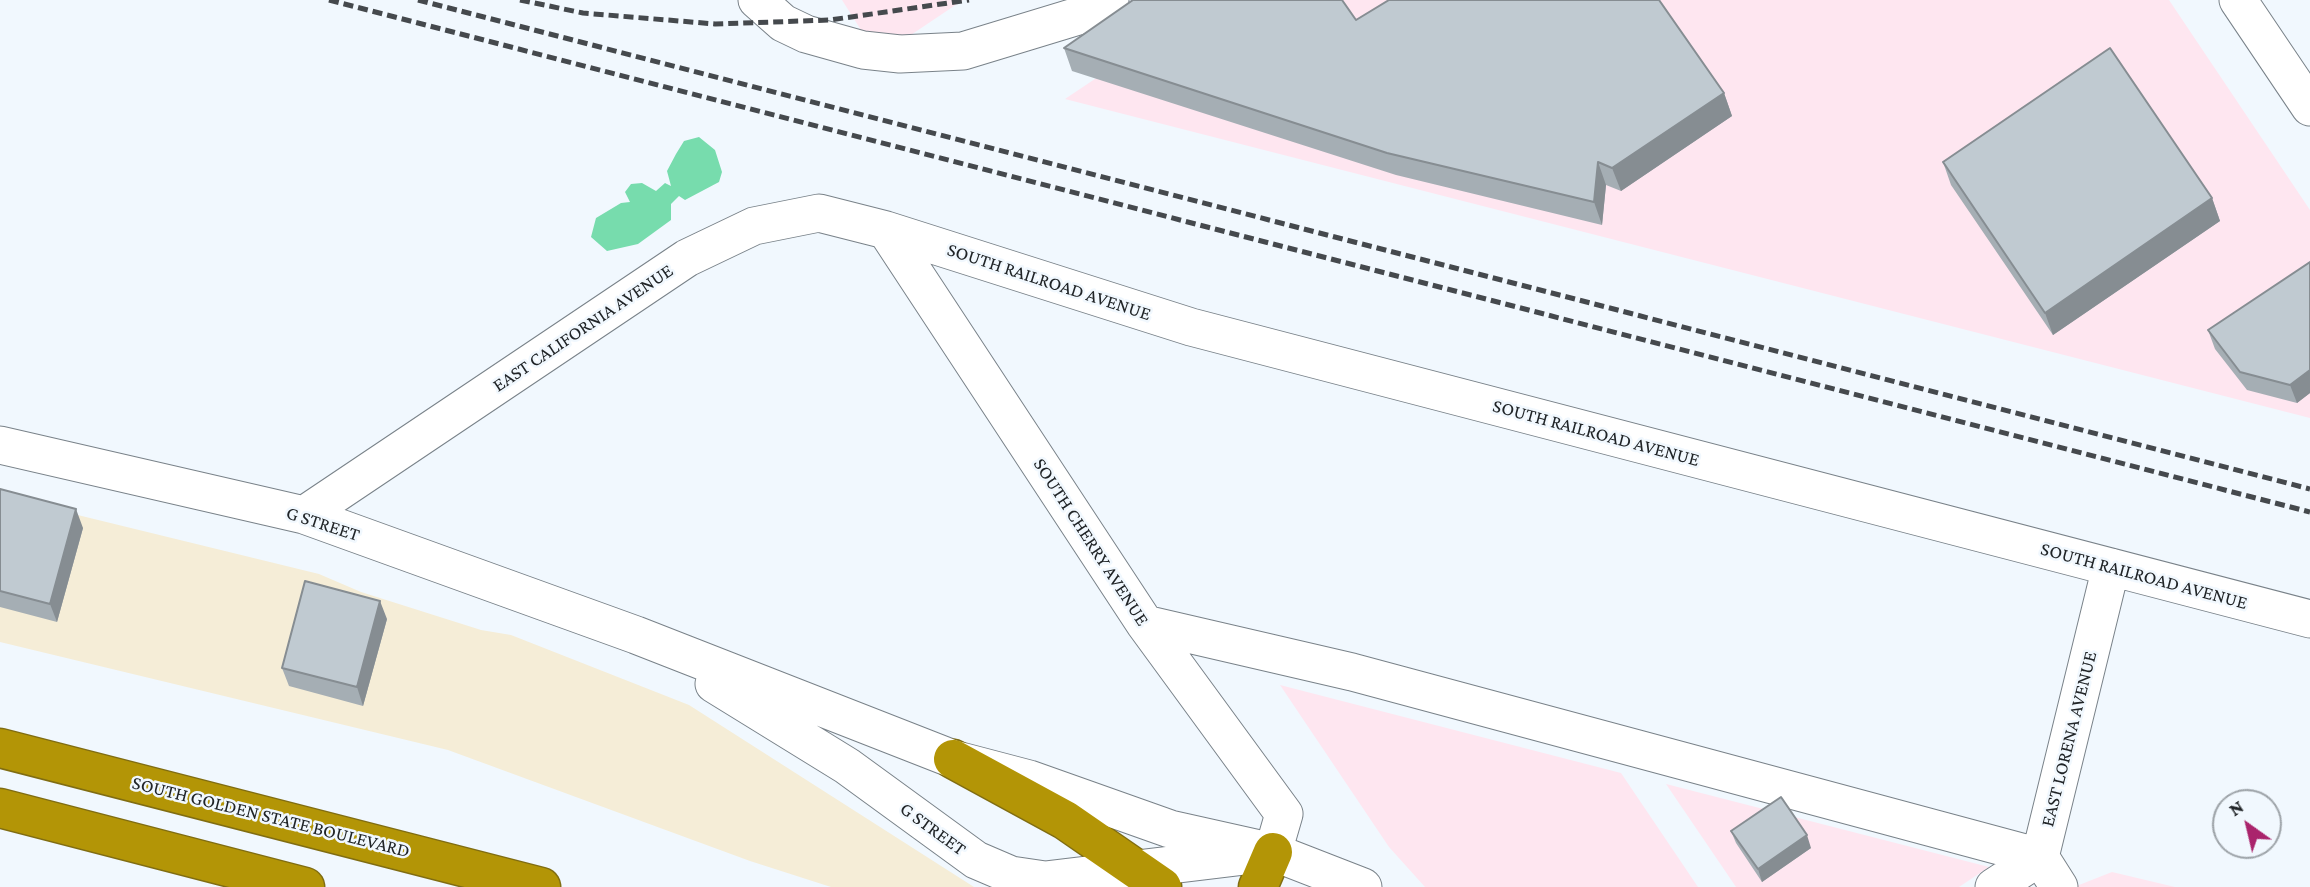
<!DOCTYPE html>
<html>
<head>
<meta charset="utf-8">
<style>
	body { margin:0 }
	#map { position:relative; width:2310px; height:887px; overflow:hidden; background:#f1f8fe; font-family:"Crimson Pro",serif }
	canvas { display:block }
	.north { position:absolute; left:2212px; top:789px; width:70px; height:70px; box-sizing:border-box; background:#f1f8fe; border:2px solid #9da3a8; border-radius:50%; rotate:326deg; font-size:19px; font-weight:700; line-height:28px; text-align:center; color:#202427 }
	.north::after { content:''; display:block; margin:auto; width:24px; height:32px; background:#aa246c; clip-path:polygon(50% 0,100% 100%,50% 72%,0 100%) }
</style>
</head>
<body>
<div id="map">
<canvas width="2310" height="887"></canvas>
<div class="north">N</div>
</div>
<script>
const c = document.querySelector('canvas').getContext('2d');
c.lineJoin = 'round';
function fillPath(path, color) { c.fillStyle = color; c.fill(path, 'evenodd'); }
const toPath = rows => new Path2D(rows.map(r => 'M' + r).join(''));
function stroke(path, color, width, dash) { c.strokeStyle = color; c.lineWidth = width; c.lineCap = dash ? 'butt' : 'round'; c.setLineDash(dash || []); c.stroke(path); }
function label(font, color, halo, rows, align = 'center') {
  c.font = font + ' "Crimson Pro",serif'; c.lineWidth = 5; c.setLineDash([]); c.textBaseline = 'middle'; c.strokeStyle = halo; c.fillStyle = color; for (const [text, x, y, turn = 0] of rows) {
    c.save(); c.translate(x, y); c.rotate((+turn || 0) * Math.PI / 180); c.textAlign = isNaN(turn) ? turn : align; if (halo) c.strokeText(text, 0, 0); c.fillText(text, 0, 0); c.restore();
  }
}
fillPath(toPath([
	[0,496,319,574,361,592,481,630,511,635,689,705,974,887,831,887,750,861,448,750,0,642]
]), '#f5edd7');
fillPath(toPath([
	[842,0,963,0,878,57],
	[1213,0,2169,0,2310,210,2310,418,1065,99],
	[1280,685,1621,773,1698,887,1425,887,1389,847],
	[1666,784,1989,867,1959,887,1736,887],
	[2112,872,2175,887,2074,887]
]), '#fee6f0');
fillPath(toPath([
	[699,137,715,150,722,172,719,182,685,200,679,196,671,204,671,220,638,244,607,251,591,237,596,218,621,203,630,202,625,192,631,184,642,183,656,191,665,183,671,186,667,171,676,154,684,141]
]), '#77dcad');
const minor = toPath([
	[757,0,783,23,806,34,863,50,900,54,963,51,1078,16,1110,0],
	[2238,0,2310,107],
	[886,230,1145,624,1284,814,1273,852],
	[0,445,304,515,636,635,953,759,1029,779,1170,829,1273,852,1363,887],
	[304,515,687,258,754,226,819,213,886,230,1191,327,2310,619],
	[1145,624,1352,672,2040,857,2059,887],
	[714,684,847,766,976,860,1011,875,1045,880,1245,856],
	[1994,887,2040,857,2111,567]
]);
const highway = toPath([
	[0,748,541,887],
	[953,759,1065,820,1162,887],
	[0,808,305,887],
	[1258,887,1273,852]
]);
stroke(minor, '#798289', 39);
stroke(highway, '#806d12', 41);
stroke(minor, '#fff', 37);
stroke(highway, '#b39506', 38);
stroke(toPath([
	[329,0,2310,512],
	[418,0,2310,489],
	[520,0,583,13,715,24,830,20,969,0]
]), '#45494d', 5, [10, 5]);
fillPath(toPath([
	[1356,20,1724,93,1732,116,1621,191,1606,185,1602,225,1396,175,1072,71,1064,48],
	[1943,162,2212,198,2220,221,2053,335,1951,185],
	[2310,262,2310,393,2297,403,2247,390,2215,349,2208,330],
	[0,489,83,528,57,622,0,607],
	[387,619,363,706,289,686,282,668],
	[1731,831,1811,848,1762,882,1736,843]
]), '#a5aeb4');
fillPath(toPath([
	[1724,93,1732,116,1621,191,1612,168],
	[1598,162,1606,185,1602,225,1594,202],
	[2212,198,2220,221,2053,335,2045,313],
	[2310,370,2310,393,2297,403,2290,385],
	[76,509,83,528,57,622,50,604],
	[380,601,387,619,363,706,357,687],
	[1807,835,1811,848,1762,882,1758,869]
]), '#868d92');
const building = toPath([
	[1133,0,1342,0,1356,20,1389,0,1659,0,1724,93,1612,168,1598,162,1594,202,1387,153,1064,48,1133,0],
	[2110,48,2212,198,2045,313,1943,162,2110,48],
	[2310,262,2310,370,2290,385,2240,372,2208,330,2310,262],
	[0,489,76,509,50,604,0,591,0,489],
	[305,581,380,601,357,687,282,668,305,581],
	[1781,797,1807,835,1758,869,1731,831,1781,797]
]);
fillPath(building, '#c0cad1');
stroke(building, '#868d92', 2);
label('19px', '#202427', '#f1f8fe', [
	["SOUTH RAILROAD AVENUE",1049,282,18],
	["EAST CALIFORNIA AVENUE",583,328,-34],
	["SOUTH RAILROAD AVENUE",1596,433,15],
	["G STREET",323,524,18],
	["SOUTH CHERRY AVENUE",1091,542,57],
	["SOUTH RAILROAD AVENUE",2144,576,15],
	["EAST LORENA AVENUE",2069,739,-76],
	["SOUTH GOLDEN STATE BOULEVARD",271,817,14],
	["G STREET",933,829,36]
]);
</script>
</body>
</html>
